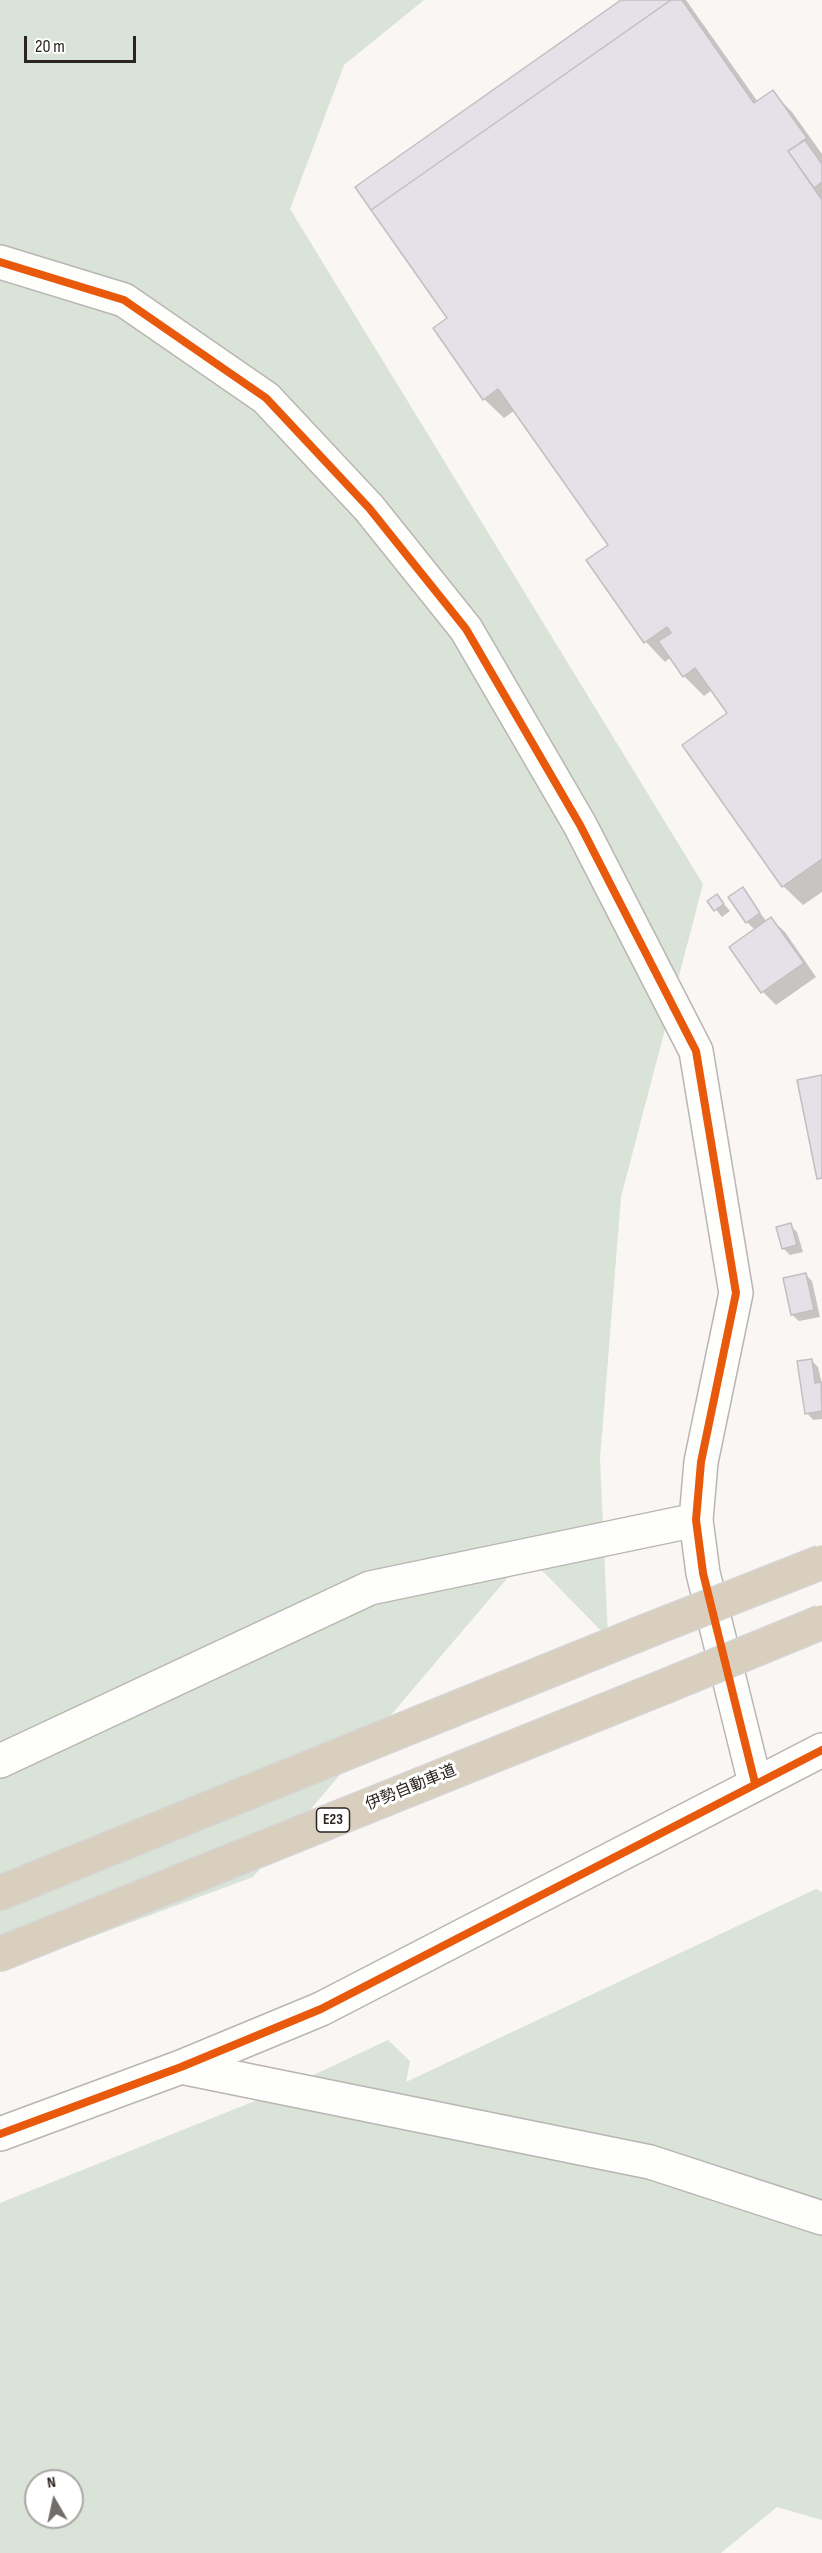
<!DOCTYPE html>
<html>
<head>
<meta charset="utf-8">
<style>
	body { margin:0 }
	#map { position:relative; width:822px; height:2553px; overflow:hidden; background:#f9f6f3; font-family:"Sofia Sans Condensed",sans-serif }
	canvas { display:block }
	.north { position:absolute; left:24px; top:2469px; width:60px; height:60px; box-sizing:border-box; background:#fff; border:2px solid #aaa7a5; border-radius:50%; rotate:351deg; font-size:16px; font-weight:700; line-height:24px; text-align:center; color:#2a231f }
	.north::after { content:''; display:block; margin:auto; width:21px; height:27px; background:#726d69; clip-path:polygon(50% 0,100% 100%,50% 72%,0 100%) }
	.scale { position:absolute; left:24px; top:36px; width:112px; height:27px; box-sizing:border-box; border:3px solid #2a231f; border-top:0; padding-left:8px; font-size:18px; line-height:21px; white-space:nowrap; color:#2a231f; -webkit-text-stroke:4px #fff; paint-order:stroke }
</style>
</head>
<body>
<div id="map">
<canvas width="822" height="2553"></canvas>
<div class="north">N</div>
<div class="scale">20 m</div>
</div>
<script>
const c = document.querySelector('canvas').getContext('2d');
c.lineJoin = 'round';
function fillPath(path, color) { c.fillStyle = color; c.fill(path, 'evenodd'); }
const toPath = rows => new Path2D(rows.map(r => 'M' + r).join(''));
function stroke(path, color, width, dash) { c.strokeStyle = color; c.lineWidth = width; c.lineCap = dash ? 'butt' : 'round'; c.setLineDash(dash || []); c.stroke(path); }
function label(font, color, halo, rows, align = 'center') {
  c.font = font + ' "Sofia Sans Condensed","Noto Sans JP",sans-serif'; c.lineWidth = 6; c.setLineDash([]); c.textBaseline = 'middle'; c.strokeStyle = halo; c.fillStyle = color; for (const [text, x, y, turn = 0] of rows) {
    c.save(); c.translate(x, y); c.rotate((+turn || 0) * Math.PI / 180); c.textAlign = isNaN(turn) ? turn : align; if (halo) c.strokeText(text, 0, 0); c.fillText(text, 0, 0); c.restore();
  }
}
fillPath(toPath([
	[0,0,424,0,344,65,290,209,703,884,621,1197,600,1459,608,1638,527,1555,253,1877,0,1971],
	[816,1889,822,1892,822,2520,777,2507,721,2553,0,2553,0,2203,275,2093,388,2040,410,2061,406,2082],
	[36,2481,72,2481,72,2517,36,2517]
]), '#d9e3d7');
fillPath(toPath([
	[623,0,686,0,758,102,772,92,792,112,822,154,822,892,803,905,783,886,729,713,712,690,704,696,684,676,671,657,665,662,646,642,610,545,515,410,504,418,484,399,449,318],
	[742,889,767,922,771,919,785,932,816,977,776,1005,763,992,755,930,747,922],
	[717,896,730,911,722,917,709,901],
	[790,1225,797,1232,803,1252,790,1255,783,1248],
	[805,1274,812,1281,820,1317,799,1321,792,1315],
	[811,1360,818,1367,822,1384,822,1419,813,1420,807,1413]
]), '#0003');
const building = toPath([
	[621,0,671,0,371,210,355,187,621,0],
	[671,0,682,0,754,103,773,90,807,138,788,151,822,200,822,859,782,887,682,745,727,713,695,668,683,677,658,641,671,633,667,627,644,643,586,560,608,545,498,389,483,400,433,328,447,318,371,210,671,0],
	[805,140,822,164,822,182,814,188,788,151,805,140],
	[743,887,760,913,746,923,728,897,743,887],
	[717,894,724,904,714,911,707,901,717,894],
	[771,917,804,963,761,993,729,947,771,917],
	[822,1075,822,1178,817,1179,797,1080,822,1075],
	[791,1223,797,1245,782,1249,776,1227,791,1223],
	[806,1273,814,1310,791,1315,783,1278,806,1273],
	[812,1359,815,1383,821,1382,822,1411,805,1414,797,1361,812,1359]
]);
fillPath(building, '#e5e1e8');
stroke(building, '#c1bfc1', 1.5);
const minor = toPath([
	[0,262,124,300,266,398,369,508,466,629,580,825,696,1051,736,1293,701,1462,696,1520,703,1573,755,1783],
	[0,1761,370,1588,696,1520],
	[181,2067,650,2162,822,2218],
	[0,2134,181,2067,321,2009,822,1750]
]);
const highway = toPath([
	[0,1893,644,1632],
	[0,1954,666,1686]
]);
stroke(minor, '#bab5b2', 36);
stroke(highway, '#d6d4d3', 36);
stroke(minor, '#fefefd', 33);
stroke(highway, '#d8cfbe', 33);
const highwayBridge = toPath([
	[644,1632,822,1562],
	[666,1686,822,1622]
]);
stroke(highwayBridge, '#d6d4d3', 36, []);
stroke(highwayBridge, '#d8cfbe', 33);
stroke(toPath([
	[0,262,124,300,266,398,369,508,466,629,580,825,696,1051,736,1293,701,1462,696,1520,703,1573,755,1783],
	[0,2134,181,2067,321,2009,822,1750]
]), '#e8590c', 8);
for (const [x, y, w] of [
	[333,1820,33]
]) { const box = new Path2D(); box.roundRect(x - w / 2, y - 12, w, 24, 4.5); c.fillStyle = '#fff'; c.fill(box); stroke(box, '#2a231f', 1.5); }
label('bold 15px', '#2a231f', null, [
	["E23",333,1820]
]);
label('16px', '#2a231f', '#fff', [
	["伊勢自動車道",411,1788,-22]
]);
</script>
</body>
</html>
